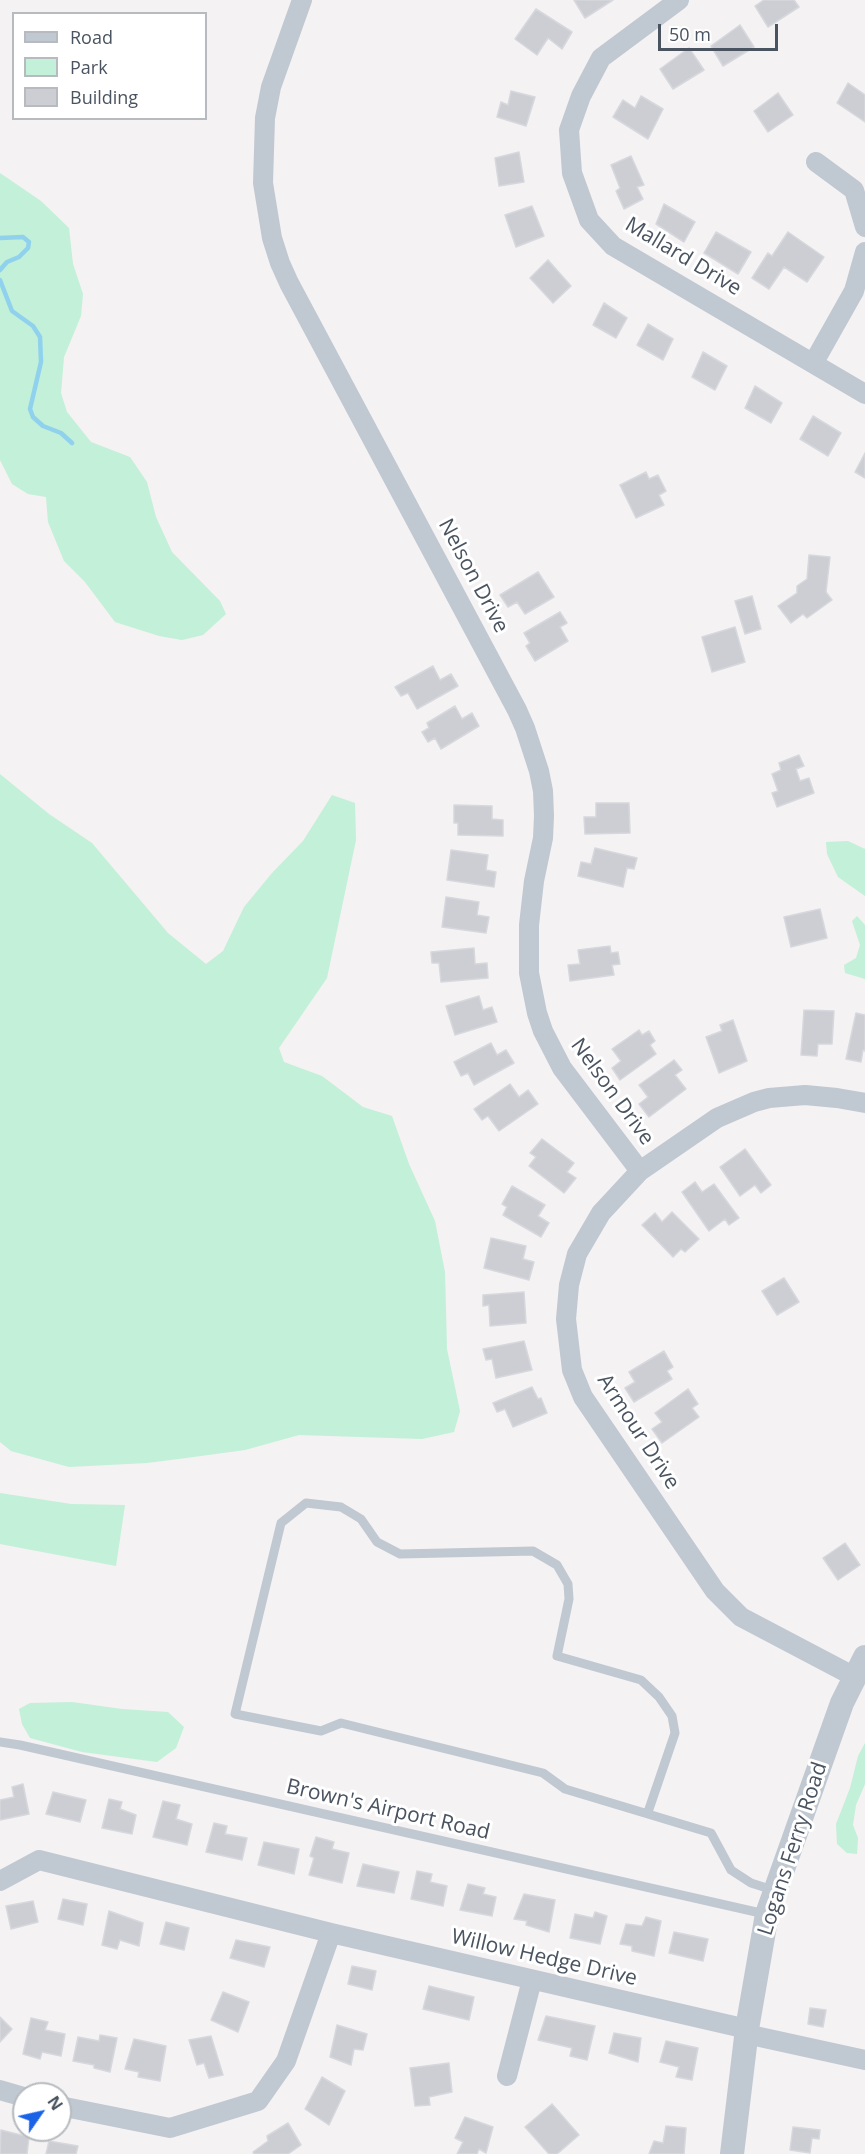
<!DOCTYPE html>
<html>
<head>
<meta charset="utf-8">
<style>
	body { margin:0 }
	#map { position:relative; width:865px; height:2154px; overflow:hidden; background:#f4f2f2; font-family:"Open Sans",sans-serif }
	canvas { display:block }
	.legend { position:absolute; left:12px; top:12px; width:195px; height:108px; box-sizing:border-box; background:#fff; border:2px solid #b7bbbf; margin:0; padding:8px 10px; list-style:none; font-size:18px; color:#4a5460 }
	.legend li { display:flex; align-items:center; gap:12px; height:30px }
	.legend b { width:30px; border:2px solid #b7bbbf }
	.north { position:absolute; left:12px; top:2082px; width:60px; height:60px; box-sizing:border-box; background:#fff; border:2px solid #b7bbbf; border-radius:50%; rotate:56deg; font-size:16px; font-weight:700; line-height:24px; text-align:center; color:#4a5460 }
	.north::after { content:''; display:block; margin:auto; width:21px; height:27px; background:#1b63e6; clip-path:polygon(50% 0,100% 100%,50% 72%,0 100%) }
	.scale { position:absolute; left:658px; top:24px; width:120px; height:27px; box-sizing:border-box; border:3px solid #4a5460; border-top:0; padding-left:8px; font-size:18px; line-height:21px; white-space:nowrap; color:#4a5460; -webkit-text-stroke:4px #fff; paint-order:stroke }
</style>
</head>
<body>
<div id="map">
<canvas width="865" height="2154"></canvas>
<ul class="legend">
<li><b style="height:8px;background:#c0c8d1"></b>Road</li>
<li><b style="height:16px;background:#c2f0d8"></b>Park</li>
<li><b style="height:16px;background:#ccced4"></b>Building</li>
</ul>
<div class="north">N</div>
<div class="scale">50 m</div>
</div>
<script>
const c = document.querySelector('canvas').getContext('2d');
c.lineJoin = 'round';
function fillPath(path, color) { c.fillStyle = color; c.fill(path, 'evenodd'); }
const toPath = rows => new Path2D(rows.map(r => 'M' + r).join(''));
function stroke(path, color, width, dash) { c.strokeStyle = color; c.lineWidth = width; c.lineCap = dash ? 'butt' : 'round'; c.setLineDash(dash || []); c.stroke(path); }
function label(font, color, halo, rows, align = 'center') {
  c.font = font + ' "Open Sans",sans-serif'; c.lineWidth = 6; c.setLineDash([]); c.textBaseline = 'middle'; c.strokeStyle = halo; c.fillStyle = color; for (const [text, x, y, turn = 0] of rows) {
    c.save(); c.translate(x, y); c.rotate((+turn || 0) * Math.PI / 180); c.textAlign = isNaN(turn) ? turn : align; if (halo) c.strokeText(text, 0, 0); c.fillText(text, 0, 0); c.restore();
  }
}
fillPath(toPath([
	[0,173,41,201,69,228,73,264,83,294,81,316,64,357,61,393,67,412,91,442,130,457,147,482,156,517,172,552,220,601,226,614,203,635,182,640,159,636,115,622,85,582,64,561,48,522,46,497,28,494,12,484,0,460],
	[0,774,49,814,92,843,168,933,206,964,223,951,244,907,272,873,303,841,332,795,355,803,356,840,327,978,279,1048,284,1062,322,1076,363,1107,392,1116,409,1164,435,1221,445,1272,447,1349,460,1411,454,1432,422,1439,299,1435,245,1450,186,1458,147,1463,69,1467,11,1451,0,1442],
	[848,841,865,849,865,896,838,877,827,854,826,842],
	[857,916,865,925,865,979,845,973,844,965,856,958,860,945,852,921],
	[0,1493,71,1504,125,1505,116,1566,0,1544],
	[72,1702,122,1709,168,1712,184,1727,176,1748,157,1762,82,1752,30,1738,22,1724,19,1709,30,1703],
	[865,1743,865,1784,856,1805,853,1825,858,1838,857,1854,847,1853,837,1844,836,1824,850,1788,858,1756]
]), '#c2f0d8');
stroke(toPath([
	[0,238,23,237,29,242,28,248,19,257,7,262,0,270],
	[0,280,12,311,33,326,40,337,41,362,30,409,33,417,43,426,61,433,72,443]
]), '#90d2ed', 4.5);
const building = toPath([
	[574,0,613,0,585,18,574,0],
	[764,0,794,0,799,7,768,27,755,6,764,0],
	[536,9,572,32,562,49,548,38,537,55,515,39,536,9],
	[740,25,754,47,723,66,711,46,740,25],
	[689,48,704,70,673,89,660,69,689,48],
	[848,83,865,95,865,122,837,103,848,83],
	[511,91,535,97,526,126,497,117,501,102,508,105,511,91],
	[778,93,793,115,768,132,754,111,778,93],
	[641,96,663,109,648,139,613,117,623,100,635,108,641,96],
	[519,152,524,182,499,186,495,158,519,152],
	[631,156,644,185,637,187,643,199,624,209,616,191,620,188,611,165,631,156],
	[664,204,695,222,684,242,656,224,664,204],
	[532,206,544,236,516,247,505,215,532,206],
	[716,232,751,252,738,274,704,253,716,232],
	[788,232,824,257,807,282,784,267,769,289,752,278,768,253,772,256,788,232],
	[548,260,571,286,553,303,530,278,548,260],
	[604,303,627,318,616,338,593,325,604,303],
	[648,324,673,339,663,360,637,345,648,324],
	[703,352,727,366,715,390,692,377,703,352],
	[755,386,782,403,771,423,745,408,755,386],
	[813,416,841,433,828,456,800,439,813,416],
	[865,453,865,478,855,472,865,453],
	[646,472,649,479,658,475,666,491,659,495,664,505,636,518,620,485,646,472],
	[809,555,830,557,826,592,832,600,807,618,803,614,791,623,778,606,797,593,797,586,807,579,809,555],
	[538,572,554,597,525,614,517,602,508,607,500,595,538,572],
	[752,596,761,629,745,634,735,601,752,596],
	[560,612,567,623,560,627,568,641,535,661,526,646,530,643,524,633,560,612],
	[735,627,745,662,712,672,702,637,735,627],
	[433,666,440,680,451,674,458,686,417,709,408,693,401,696,395,687,433,666],
	[455,706,462,719,472,713,479,726,441,749,435,738,428,742,422,732,429,728,427,723,455,706],
	[799,755,804,766,796,769,800,781,809,778,814,793,777,807,772,793,778,791,772,774,781,770,779,763,799,755],
	[596,803,629,803,630,833,585,834,584,817,596,817,596,803],
	[454,805,492,806,492,819,503,820,503,836,458,835,458,823,454,823,454,805],
	[595,848,637,858,634,869,627,868,623,887,578,876,581,862,591,864,595,848],
	[451,850,488,855,486,870,496,872,494,887,447,880,451,850],
	[446,897,479,902,477,915,489,917,486,933,442,927,446,897],
	[820,909,827,938,791,947,784,917,820,909],
	[610,946,611,953,618,952,620,964,612,965,614,975,570,981,568,965,580,964,578,950,610,946],
	[474,948,475,964,487,963,488,978,441,982,439,963,432,963,431,952,474,948],
	[479,996,483,1010,492,1007,497,1022,455,1035,446,1006,479,996],
	[804,1010,834,1011,832,1044,818,1044,817,1056,801,1055,804,1010],
	[856,1013,865,1015,865,1051,863,1050,861,1062,846,1059,856,1013],
	[733,1020,747,1061,719,1073,706,1037,722,1031,720,1025,733,1020],
	[639,1030,642,1035,649,1031,655,1041,650,1045,656,1054,620,1080,612,1068,621,1061,612,1049,639,1030],
	[491,1043,497,1055,506,1050,514,1063,474,1085,468,1073,461,1076,454,1062,491,1043],
	[674,1060,682,1070,675,1075,686,1089,649,1117,639,1104,648,1097,639,1085,674,1060],
	[510,1084,519,1097,528,1090,538,1104,499,1131,488,1116,482,1120,474,1109,510,1084],
	[542,1139,574,1163,567,1172,576,1178,564,1193,529,1166,536,1157,530,1153,542,1139],
	[745,1149,771,1185,761,1193,755,1185,740,1196,720,1167,745,1149],
	[695,1182,702,1192,714,1184,739,1218,729,1225,725,1219,709,1231,682,1192,695,1182],
	[512,1186,545,1205,538,1216,549,1223,541,1237,503,1215,507,1207,502,1204,512,1186],
	[672,1212,699,1239,685,1252,681,1249,673,1257,642,1225,655,1213,662,1222,672,1212],
	[491,1238,526,1246,523,1259,534,1262,529,1280,484,1268,491,1238],
	[784,1278,799,1302,777,1315,762,1291,784,1278],
	[524,1292,526,1323,490,1326,489,1305,483,1306,483,1295,524,1292],
	[524,1341,532,1370,496,1378,492,1359,486,1360,483,1349,524,1341],
	[664,1351,673,1367,667,1371,672,1379,634,1402,625,1388,635,1382,629,1372,664,1351],
	[532,1387,538,1399,541,1398,547,1413,513,1427,505,1409,497,1412,493,1403,532,1387],
	[688,1389,698,1404,692,1408,699,1417,662,1443,652,1429,662,1422,655,1413,688,1389],
	[845,1543,860,1565,838,1580,823,1558,845,1543],
	[23,1784,29,1814,0,1820,0,1800,14,1797,12,1787,23,1784],
	[53,1792,86,1800,80,1822,46,1814,53,1792],
	[109,1799,122,1802,120,1809,136,1815,132,1834,102,1828,109,1799],
	[163,1801,180,1805,176,1819,192,1824,187,1845,153,1837,163,1801],
	[214,1823,227,1826,225,1834,247,1838,242,1860,206,1852,214,1823],
	[316,1837,334,1842,332,1849,349,1853,342,1883,309,1875,314,1858,310,1856,316,1837],
	[264,1842,299,1849,294,1874,258,1865,264,1842],
	[363,1864,399,1872,394,1893,357,1886,363,1864],
	[417,1871,432,1874,430,1882,447,1886,443,1906,411,1899,417,1871],
	[468,1884,485,1888,483,1894,496,1897,492,1916,460,1910,468,1884],
	[524,1894,555,1900,549,1932,526,1925,527,1921,514,1919,524,1894],
	[63,1899,87,1904,83,1925,58,1919,63,1899],
	[33,1901,38,1922,11,1929,6,1906,33,1901],
	[109,1911,143,1923,139,1946,120,1940,117,1949,102,1945,109,1911],
	[595,1912,607,1916,600,1944,570,1938,575,1914,593,1918,595,1912],
	[646,1917,661,1921,654,1956,632,1951,632,1946,620,1944,626,1924,642,1926,646,1917],
	[166,1922,189,1928,184,1950,160,1944,166,1922],
	[674,1932,708,1939,703,1961,669,1953,674,1932],
	[236,1940,270,1947,264,1967,230,1958,236,1940],
	[352,1966,376,1971,372,1990,348,1984,352,1966],
	[429,1986,474,1997,469,2020,423,2009,429,1986],
	[223,1992,249,2002,238,2032,211,2020,223,1992],
	[810,2008,826,2010,823,2027,808,2024,810,2008],
	[546,2016,595,2026,587,2060,570,2056,572,2048,538,2040,546,2016],
	[0,2017,12,2029,0,2042,0,2017],
	[31,2018,48,2022,45,2030,65,2034,61,2056,42,2052,40,2059,23,2054,31,2018],
	[337,2025,367,2034,363,2050,354,2049,351,2065,330,2057,337,2025],
	[614,2033,641,2038,638,2062,609,2053,614,2033],
	[100,2035,117,2038,110,2072,94,2068,94,2065,73,2061,78,2037,99,2041,100,2035],
	[211,2036,223,2075,209,2078,204,2063,197,2065,189,2040,211,2036],
	[134,2039,166,2046,160,2081,138,2077,139,2072,125,2069,134,2039],
	[666,2041,698,2048,692,2080,676,2077,679,2067,660,2062,666,2041],
	[449,2063,452,2092,429,2097,430,2105,415,2106,410,2068,449,2063],
	[322,2077,345,2091,329,2125,305,2109,322,2077],
	[552,2104,579,2135,557,2154,549,2154,525,2127,552,2104],
	[465,2117,493,2127,486,2153,479,2149,477,2154,457,2154,463,2142,455,2138,465,2117],
	[288,2123,301,2145,288,2154,254,2154,253,2152,268,2141,267,2136,288,2123],
	[666,2126,686,2128,684,2154,649,2154,654,2141,663,2143,666,2126],
	[793,2127,820,2130,819,2139,812,2138,810,2153,790,2150,793,2127],
	[1,2130,29,2137,27,2154,0,2154,1,2130],
	[49,2141,78,2146,76,2154,46,2154,49,2141]
]);
fillPath(building, '#ccced4');
stroke(building, '#d6d8dd', 1.5);
stroke(toPath([
	[0,1742,20,1745,765,1914],
	[648,1812,675,1733,672,1716,659,1697,641,1680,557,1656,569,1599,568,1584,557,1565,533,1551,400,1554,377,1542,361,1519,341,1507,306,1503,281,1523,235,1714,321,1731,341,1723,543,1773,565,1789,711,1833,731,1870,751,1883,773,1890]
]), '#c0c8d1', 9);
stroke(toPath([
	[302,0,271,87,265,118,263,183,272,238,280,263,289,283,517,710,525,728,539,771,543,791,544,816,543,838,534,881,529,925,529,973,537,1013,543,1031,562,1068,640,1171],
	[679,0,601,58,581,96,569,130,572,173,589,220,613,246,865,394],
	[816,162,854,190,865,227],
	[814,362,854,291,865,252],
	[855,1677,741,1617,715,1591,583,1397,572,1370,566,1319,569,1285,577,1254,601,1213,640,1171,717,1118,754,1102,769,1098,805,1095,837,1098,865,1103],
	[0,1881,39,1860,331,1933,286,2061,258,2101,170,2128,60,2106],
	[331,1933,747,2029],
	[746,2034,865,2060],
	[507,2076,532,1980],
	[0,2090,24,2097]
]), '#c0c8d1', 20);
stroke(toPath([
	[732,2154,747,2029,767,1914,842,1703,865,1657]
]), '#c0c8d1', 24);
label('21px', '#4a5460', '#fff', [
	["Mallard Drive",683,257,31],
	["Nelson Drive",473,576,62],
	["Nelson Drive",612,1092,54],
	["Armour Drive",638,1432,57],
	["Brown's Airport Road",388,1810,13],
	["Logans Ferry Road",793,1849,-72],
	["Willow Hedge Drive",544,1958,13]
]);
</script>
</body>
</html>
